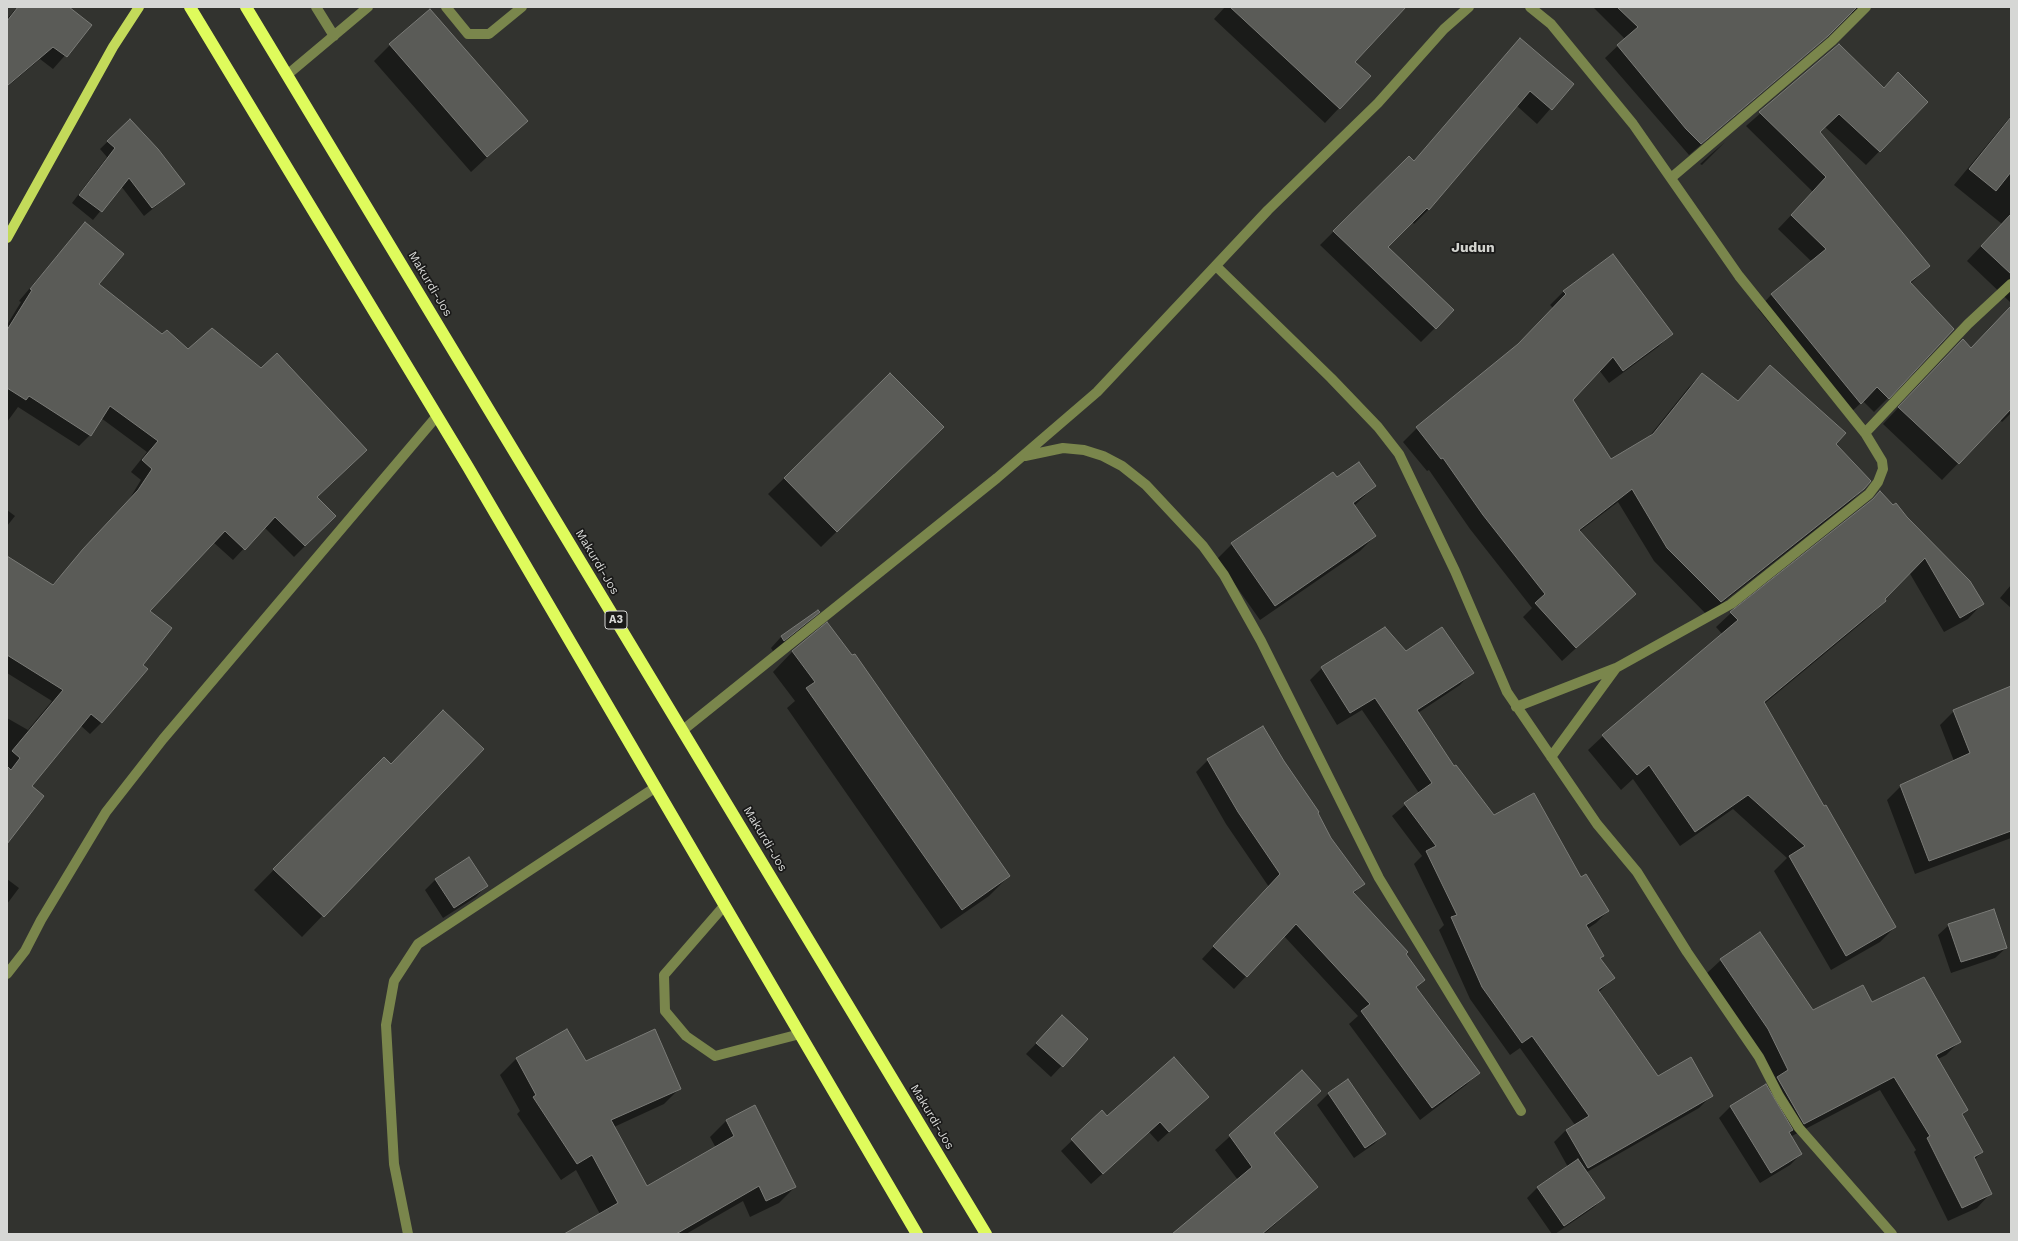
<!DOCTYPE html>
<html>
<head>
<meta charset="utf-8">
<style>
	body { margin:0 }
	#map { position:relative; width:2018px; height:1241px; overflow:hidden; background:#32332f; font-family:"Work Sans",sans-serif }
	canvas { display:block }
	.frame { position:absolute; inset:0; border:8px solid #d6d7d5; pointer-events:none }
</style>
</head>
<body>
<div id="map">
<canvas width="2018" height="1241"></canvas>
<div class="frame"></div>
</div>
<script>
const c = document.querySelector('canvas').getContext('2d');
c.lineJoin = 'round';
function fillPath(path, color) { c.fillStyle = color; c.fill(path, 'evenodd'); }
const toPath = rows => new Path2D(rows.map(r => 'M' + r).join(''));
function stroke(path, color, width, dash) { c.strokeStyle = color; c.lineWidth = width; c.lineCap = dash ? 'butt' : 'round'; c.setLineDash(dash || []); c.stroke(path); }
function label(font, color, halo, rows, align = 'center') {
  c.font = font + ' "Work Sans",sans-serif'; c.lineWidth = 3.5; c.setLineDash([]); c.textBaseline = 'middle'; c.strokeStyle = halo; c.fillStyle = color; for (const [text, x, y, turn = 0] of rows) {
    c.save(); c.translate(x, y); c.rotate((+turn || 0) * Math.PI / 180); c.textAlign = isNaN(turn) ? turn : align; if (halo) c.strokeText(text, 0, 0); c.fillText(text, 0, 0); c.restore();
  }
}
fillPath(toPath([
	[17,7,68,7,91,26,53,69,40,59,7,87,7,19],
	[1225,7,1405,7,1354,62,1369,76,1325,123,1214,19],
	[1593,7,1859,7,1853,13,1848,14,1814,48,1689,155,1605,58,1625,39],
	[1520,40,1572,84,1537,124,1517,106,1428,210,1414,224,1412,221,1386,247,1453,310,1421,342,1320,245,1409,157,1413,162],
	[390,45,526,121,471,172,374,61],
	[1838,45,1883,89,1927,102,1866,165,1825,127,1819,132,1929,266,1910,284,1888,398,1874,412,1863,401,1846,417,1758,309,1771,295,1812,262,1778,229,1813,192,1746,126],
	[2011,116,2011,301,2010,302,1967,261,2002,224,1954,185],
	[130,120,183,184,144,216,121,186,93,220,72,203,107,157,100,149],
	[1725,142,1702,165,1700,164,1711,154],
	[85,223,98,284,335,516,294,557,264,527,233,560,213,542,149,611,142,665,102,722,90,734,80,725,30,786,7,841,7,718,28,730,52,701,7,673,7,557,52,585,127,503,141,480,131,472,147,452,101,418,90,435,79,446,18,407,7,422,7,325,21,302,19,301],
	[1564,291,1671,334,1658,347,1609,383,1599,370,1571,400,1611,460,1648,438,1689,387,1702,374,1737,402,1757,380,1835,444,1864,489,1849,503,1707,615,1654,561,1618,502,1580,531,1621,607,1562,661,1523,617,1532,608,1470,529,1429,470,1427,471,1403,442,1417,428,1516,347,1553,308,1550,305],
	[2011,317,2011,413,2002,422,2000,420,1942,480,1883,424,1947,356,1971,349],
	[890,374,943,427,821,547,768,494],
	[1337,479,1375,486,1354,506,1375,536,1360,551,1260,620,1217,559,1232,544],
	[1880,492,1982,604,1968,619,1944,632,1909,572,1883,599,1885,601,1870,616,1764,704,1895,927,1880,942,1831,970,1774,871,1787,858,1733,809,1680,846,1633,779,1621,790,1588,750,1603,736,1723,635,1716,627,1731,613,1865,507],
	[7,510,15,516,7,526],
	[2011,585,2011,608,2000,598],
	[818,611,808,623,773,651,771,648,781,637],
	[827,624,1009,876,989,896,941,929,787,708,795,701,773,672,792,652],
	[1405,653,1472,672,1460,685,1418,713,1454,767,1493,816,1580,878,1608,911,1596,923,1587,929,1599,958,1613,978,1599,992,1658,1077,1711,1096,1699,1108,1587,1172,1604,1198,1593,1208,1555,1234,1552,1234,1527,1198,1538,1187,1568,1167,1554,1142,1566,1130,1575,1125,1520,1048,1510,1055,1470,999,1439,930,1444,925,1414,864,1422,856,1392,816,1419,793,1362,710,1337,725,1310,680,1322,668],
	[2011,687,2011,838,1915,874,1887,800,1901,786,1954,761,1940,725,1954,711],
	[483,749,302,937,254,890,384,758,391,765],
	[1208,760,1316,814,1330,838,1364,883,1353,894,1404,954,1424,980,1416,988,1478,1073,1466,1085,1420,1120,1349,1024,1358,1016,1284,936,1234,989,1202,959,1269,887,1226,824,1196,772],
	[7,879,19,888,7,904],
	[436,879,486,886,476,897,443,918,425,890],
	[1949,925,2006,948,1995,958,1951,973,1938,935],
	[1721,960,1813,1011,1872,1004,1960,1041,1946,1055,1938,1059,1967,1110,1962,1116,1982,1152,1974,1160,1990,1194,1977,1208,1948,1221,1914,1152,1916,1150,1880,1090,1790,1137,1801,1154,1790,1165,1760,1183,1719,1118,1730,1107,1765,1085,1767,1088,1774,1082,1707,973],
	[1052,1027,1087,1039,1051,1077,1026,1054],
	[567,1031,585,1062,680,1088,664,1104,614,1127,646,1188,716,1148,710,1137,726,1121,755,1107,795,1187,779,1203,750,1217,743,1201,686,1234,566,1234,600,1214,576,1170,561,1180,517,1114,520,1111,500,1075,516,1059],
	[1302,1071,1320,1091,1273,1134,1317,1187,1264,1234,1175,1234,1238,1180,1215,1150],
	[1347,1080,1384,1134,1374,1144,1354,1158,1317,1105,1328,1094],
	[1208,1097,1158,1142,1149,1132,1091,1184,1061,1151,1102,1112,1107,1117]
]), '#0007');
const building = toPath([
	[18,7,69,7,92,25,67,57,53,47,7,86,7,21,18,7],
	[1230,7,1406,7,1355,62,1371,76,1340,109,1230,7],
	[1617,7,1857,7,1828,36,1701,144,1686,129,1617,45,1638,27,1617,7],
	[430,9,528,121,487,157,389,44,430,9],
	[1520,38,1574,84,1552,110,1530,91,1429,210,1427,208,1388,247,1454,310,1436,329,1333,231,1409,156,1414,161,1520,38],
	[1839,44,1884,88,1898,72,1928,102,1880,152,1839,114,1820,132,1930,266,1910,282,1954,329,1889,399,1877,387,1861,404,1771,294,1826,249,1791,215,1826,177,1759,112,1839,44],
	[2011,117,2011,172,1996,191,1969,169,2011,117],
	[130,119,158,149,185,184,152,208,129,178,102,212,79,195,115,148,107,141,130,119],
	[2011,214,2011,274,1981,246,2011,214],
	[85,222,124,254,99,284,162,334,167,330,188,349,212,328,261,368,277,353,367,450,317,497,336,516,305,546,275,517,245,550,225,531,150,611,172,628,143,665,148,669,102,723,91,714,32,786,44,796,7,844,7,766,11,770,20,758,12,751,63,690,7,655,7,556,53,585,83,549,138,490,152,469,142,460,158,441,110,406,91,436,29,396,26,400,7,388,7,330,32,290,30,289,85,222],
	[1613,254,1673,334,1623,371,1613,357,1573,400,1611,459,1653,434,1702,373,1738,401,1770,365,1846,433,1836,444,1871,481,1864,489,1721,602,1667,548,1632,489,1579,530,1636,594,1576,648,1535,603,1545,594,1483,515,1443,458,1441,459,1416,427,1518,344,1566,294,1563,291,1613,254],
	[2011,306,2011,409,1959,464,1898,407,1963,339,1971,348,2011,306],
	[890,373,944,427,837,532,784,478,890,373],
	[1359,462,1376,486,1353,503,1376,536,1275,606,1231,543,1333,472,1337,477,1359,462],
	[1880,491,1893,505,1896,503,1907,517,1970,581,1984,604,1960,618,1925,558,1885,599,1886,601,1764,702,1824,806,1826,805,1896,927,1846,956,1789,856,1805,846,1748,795,1695,832,1649,765,1637,775,1602,735,1738,620,1730,612,1873,499,1880,491],
	[818,610,820,612,784,641,781,636,818,610],
	[827,622,852,655,855,654,1010,876,962,910,806,688,815,682,792,651,827,622],
	[1385,627,1406,651,1442,627,1474,673,1417,710,1454,766,1456,765,1494,815,1534,793,1581,877,1586,874,1609,911,1586,925,1604,956,1600,958,1615,978,1598,990,1658,1076,1691,1057,1713,1096,1588,1168,1566,1130,1589,1116,1532,1036,1522,1043,1482,987,1451,917,1457,915,1426,851,1436,846,1404,803,1432,783,1375,698,1350,713,1321,667,1385,627],
	[2011,686,2011,831,1929,861,1900,785,1970,753,1953,710,2011,686],
	[443,710,484,749,324,917,273,869,384,757,391,764,443,710],
	[1263,726,1284,761,1319,812,1318,813,1331,838,1365,884,1353,892,1408,952,1406,954,1425,980,1416,987,1480,1073,1432,1108,1361,1011,1370,1004,1296,924,1247,977,1213,946,1280,874,1238,812,1207,759,1263,726],
	[469,857,488,886,454,908,435,879,469,857],
	[1994,909,2007,948,1961,962,1948,924,1994,909],
	[1760,932,1813,1010,1863,985,1872,1002,1924,977,1961,1042,1936,1055,1968,1110,1962,1114,1983,1152,1974,1157,1992,1194,1962,1208,1927,1138,1930,1136,1894,1077,1804,1124,1777,1077,1788,1070,1768,1029,1720,959,1760,932],
	[1062,1015,1088,1039,1063,1067,1036,1043,1062,1015],
	[567,1029,586,1061,655,1029,681,1089,611,1120,647,1186,734,1136,726,1120,755,1105,796,1187,766,1201,759,1186,676,1234,564,1234,618,1203,592,1155,577,1164,533,1097,536,1095,516,1058,567,1029],
	[1174,1057,1209,1097,1169,1132,1160,1122,1103,1174,1071,1139,1102,1110,1107,1116,1174,1057],
	[1302,1070,1321,1091,1274,1133,1318,1187,1262,1234,1172,1234,1252,1167,1229,1135,1302,1070],
	[1348,1079,1386,1134,1365,1148,1328,1093,1348,1079],
	[1766,1084,1793,1130,1789,1132,1802,1154,1771,1173,1730,1106,1766,1084],
	[1578,1159,1605,1198,1564,1226,1537,1187,1578,1159]
]);
fillPath(building, '#5a5b57');
stroke(building, '#7a7b77', 1);
stroke(toPath([
	[316,7,334,36],
	[446,7,468,34,489,34,522,7],
	[287,75,368,7],
	[1671,178,1832,41,1866,7],
	[1216,266,1331,378,1378,427,1399,454,1455,571,1507,692,1597,824,1637,872,1687,952,1759,1057,1779,1096,1799,1128,1892,1234],
	[1865,433,1968,324,2011,284],
	[1025,456,1063,448,1084,450,1103,456,1122,466,1146,485,1203,546,1224,575,1261,641,1379,878,1521,1111],
	[1516,707,1616,668,1731,604,1869,494,1878,482,1883,469,1882,461,1865,433,1739,276,1633,124,1551,24,1530,7],
	[683,730,997,478,1097,392,1268,210,1378,103,1444,29,1469,7],
	[1551,757,1616,668],
	[724,906,664,975,665,1011,686,1036,715,1056,800,1034],
	[7,974,25,951,41,920,106,812,163,739,437,416],
	[408,1234,394,1164,386,1025,394,981,418,944,656,787]
]), '#7a864c', 10);
stroke(toPath([
	[7,238,113,47,139,7]
]), '#c3da5a', 10);
stroke(toPath([
	[190,7,468,467,917,1234],
	[246,7,986,1234]
]), '#dffb5c', 12);
for (const [x, y, w] of [
	[616,620,22]
]) { const box = new Path2D(); box.roundRect(x - w / 2, y - 9, w, 18, 3); c.fillStyle = '#1a1a19'; c.fill(box); stroke(box, '#d6d7d5', 1); }
label('bold 11px', '#d6d7d5', null, [
	["A3",616,620]
]);
label('12px', '#d6d7d5', '#1a1a19', [
	["Makurdi-Jos",430,284,59],
	["Makurdi-Jos",597,562,59],
	["Makurdi-Jos",765,839,59],
	["Makurdi-Jos",932,1117,59]
]);
label('bold 14px', '#d2d3ce', '#1a1a19', [
	["Judun",1473,248]
]);
</script>
</body>
</html>
